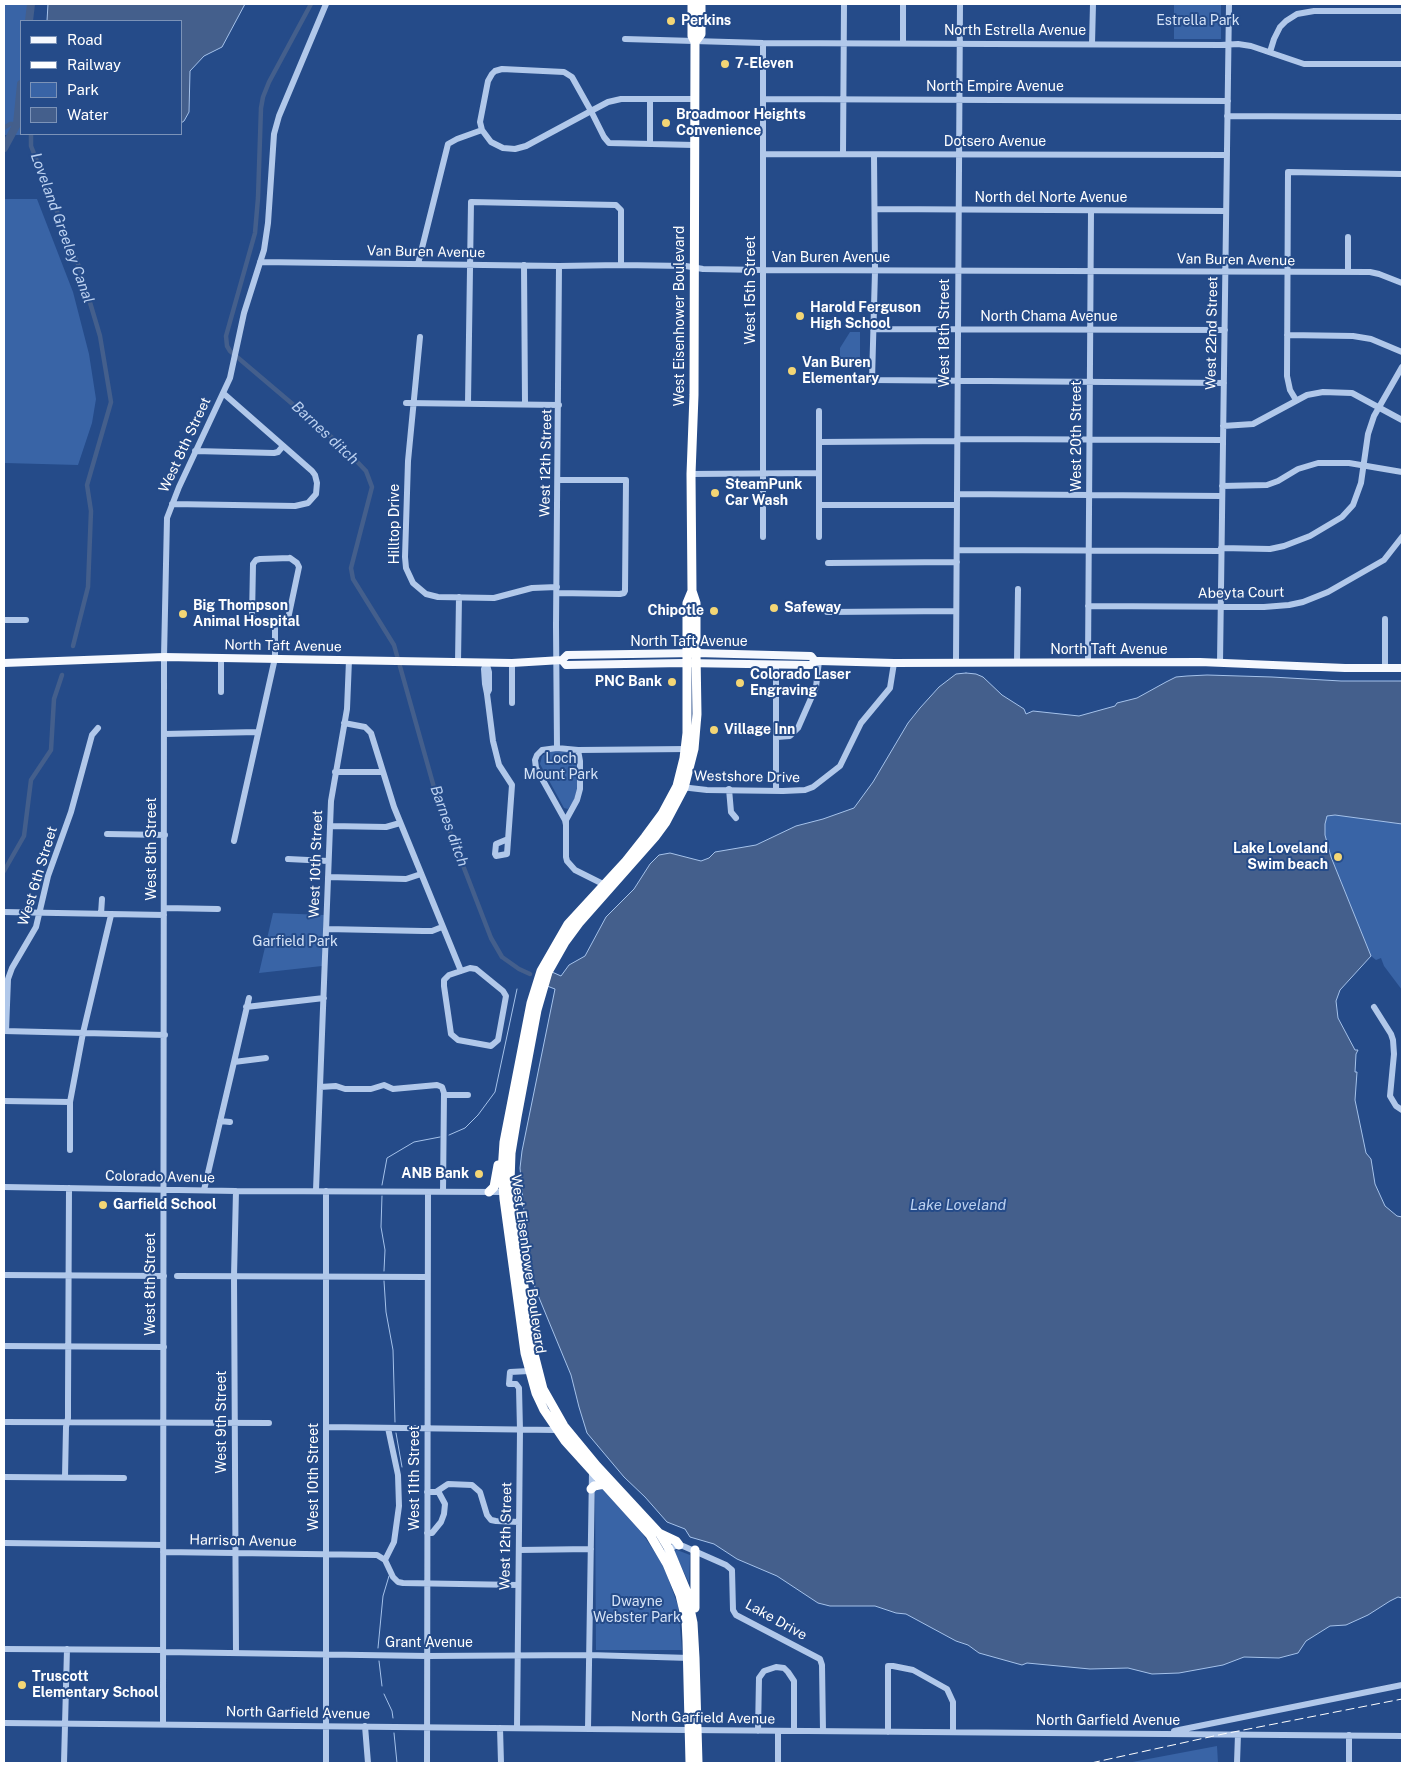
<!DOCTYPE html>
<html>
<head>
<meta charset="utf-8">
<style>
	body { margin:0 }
	#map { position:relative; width:1406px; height:1767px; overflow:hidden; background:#254b89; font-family:"Public Sans",sans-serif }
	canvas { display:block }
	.frame { position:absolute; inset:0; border:5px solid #fff; pointer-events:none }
	.legend { position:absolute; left:20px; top:20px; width:162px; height:115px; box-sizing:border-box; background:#254b89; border:1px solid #7c93b8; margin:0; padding:6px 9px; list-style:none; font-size:15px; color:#fff }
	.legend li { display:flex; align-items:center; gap:10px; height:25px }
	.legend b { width:25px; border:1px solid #7c93b8 }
</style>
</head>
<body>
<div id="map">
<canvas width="1406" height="1767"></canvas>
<div class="frame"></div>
<ul class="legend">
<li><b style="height:6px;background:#f5f8fe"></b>Road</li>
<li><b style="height:6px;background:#fff"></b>Railway</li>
<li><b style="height:14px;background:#3964a6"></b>Park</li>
<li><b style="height:14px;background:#445f8c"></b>Water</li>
</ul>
</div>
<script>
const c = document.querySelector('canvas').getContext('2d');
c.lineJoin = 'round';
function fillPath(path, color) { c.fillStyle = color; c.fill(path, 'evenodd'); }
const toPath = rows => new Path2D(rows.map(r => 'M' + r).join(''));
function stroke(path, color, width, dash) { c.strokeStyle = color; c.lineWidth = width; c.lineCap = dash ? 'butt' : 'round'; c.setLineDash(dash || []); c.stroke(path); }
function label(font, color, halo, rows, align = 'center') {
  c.font = font + ' "Public Sans",sans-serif'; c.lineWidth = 4; c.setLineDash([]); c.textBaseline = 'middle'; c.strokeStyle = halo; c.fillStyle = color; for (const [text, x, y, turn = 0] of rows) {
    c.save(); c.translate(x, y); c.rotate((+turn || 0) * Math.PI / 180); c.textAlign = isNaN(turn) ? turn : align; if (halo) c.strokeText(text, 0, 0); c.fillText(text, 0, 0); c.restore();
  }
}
fillPath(toPath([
	[4,4,32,4,30,21,21,21,20,135,4,135],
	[1174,4,1221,4,1221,39,1174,39],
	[4,199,37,199,73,292,89,354,96,399,92,423,78,465,5,463,4,471],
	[850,332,860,332,860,362,840,362,840,348],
	[550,751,570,752,577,758,578,787,574,800,568,809,564,808,540,764,542,756],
	[1335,815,1402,824,1402,990,1384,966,1381,958,1376,960,1371,956,1331,857,1325,835,1325,824,1327,816],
	[273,913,324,915,322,966,259,973],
	[601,1487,642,1533,660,1560,667,1575,678,1606,682,1650,596,1650,595,1488],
	[677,1550,690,1555,689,1583,674,1551],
	[1217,1746,1218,1763,1127,1763]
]), '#3964a6');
const water = toPath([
	[48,4,245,4,222,47,204,56,190,71,189,112,184,121,181,123,181,21,47,21,48,4],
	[966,673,976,674,983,677,1002,695,1024,709,1026,714,1033,711,1079,716,1115,706,1117,703,1137,698,1166,682,1176,677,1187,676,1207,675,1272,677,1341,681,1402,681,1402,824,1335,815,1327,816,1325,824,1325,835,1331,857,1371,956,1340,990,1336,1001,1338,1018,1355,1050,1358,1050,1356,1054,1355,1072,1357,1072,1355,1100,1366,1153,1371,1159,1375,1184,1385,1206,1397,1216,1402,1217,1402,1598,1398,1597,1390,1601,1368,1615,1346,1625,1330,1626,1306,1641,1298,1653,1279,1658,1244,1657,1223,1665,1179,1673,1152,1674,1128,1668,1090,1669,1027,1663,1022,1665,979,1653,968,1645,956,1641,906,1614,896,1613,875,1606,830,1606,818,1603,777,1576,737,1559,714,1544,690,1537,685,1529,667,1522,645,1497,624,1477,587,1433,579,1407,571,1375,535,1288,526,1233,520,1168,522,1151,555,989,547,986,552,972,561,976,569,965,585,956,606,917,634,889,650,864,659,855,670,853,701,861,709,858,715,852,756,845,796,826,823,819,854,808,873,782,908,723,920,708,939,687,956,674,966,673]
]);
fillPath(water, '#445f8c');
stroke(water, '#a5c2ea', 1);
stroke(toPath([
	[449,1135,465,1128,478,1115,495,1092,517,989],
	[382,1185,387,1158,414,1142,440,1137],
	[382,1196,381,1227,385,1250,384,1271],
	[384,1281,386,1312,393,1350,395,1422],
	[396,1433,402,1467],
	[378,1648,383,1596,389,1576],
	[379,1661,382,1686],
	[384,1694,392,1711,393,1718],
	[394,1733,397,1763]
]), '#a5c2ea', 1);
stroke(toPath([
	[311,4,269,82,263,97,261,108,258,198,255,233,226,336,227,346,230,351,342,446,366,471,372,487,351,568,353,579,394,645,437,798,491,938,502,957,519,969,530,974],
	[4,128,10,124,21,124],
	[31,134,31,146,80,269,100,336,111,402,87,485,91,511,88,587,73,646],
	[4,871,24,836,31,780,51,750,54,699,62,675]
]), '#445f8c', 4.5);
stroke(toPath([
	[29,21,31,4],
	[4,148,17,124,21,84]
]), '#445f8c', 8);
stroke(toPath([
	[903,4,903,43],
	[625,39,763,43,1221,45,1238,44,1251,46,1304,64,1402,64],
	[763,43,763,537],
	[1092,44,1093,4],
	[1270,52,1274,39,1280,27,1286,21,1297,14,1314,11,1402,11],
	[694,99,621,99,608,102,591,111,526,146,515,149,503,148,491,142,482,130,480,122,488,81,492,74,495,71,502,69,564,72,572,77,591,111,604,137,609,143,694,145],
	[763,99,1228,101],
	[1227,116,1402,117],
	[650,144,650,99],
	[763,154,1227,155],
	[843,154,844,4],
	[874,155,875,271,872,380,1224,383],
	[875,209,1226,211],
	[260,262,559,266,621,265,686,266,703,269,763,270,1370,272,1379,274,1402,283],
	[418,264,448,144,457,139,482,130],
	[524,265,525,403],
	[1348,272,1348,237],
	[873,329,1225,330],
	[1287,335,1353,336,1371,339,1402,352],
	[420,337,408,461,405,557,406,568,413,583,426,594,438,597,494,598,532,588,557,587],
	[1296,400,1290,390,1287,376,1288,172,1402,174],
	[406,403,559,405],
	[468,403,471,202,616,205,621,210,621,265],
	[819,411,819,537],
	[1223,426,1253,424,1307,395,1323,392,1352,393,1402,420],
	[957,439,1223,440],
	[819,442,957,441],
	[195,451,274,453,278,452,283,446],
	[691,474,819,473],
	[1222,486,1267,485,1278,481,1298,469,1318,463,1349,463,1402,472],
	[957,494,1222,496],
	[172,504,295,506,308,503,316,494,317,483,315,475,312,471,223,393],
	[819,505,957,505],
	[1221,548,1270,549,1284,546,1310,536,1342,517,1353,505,1361,483,1368,434,1374,416,1402,367],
	[957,550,1221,551],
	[290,558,297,563,299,567,288,619,284,622,275,625,258,623,252,617,253,564,256,560,260,559,290,558],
	[828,563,957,562],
	[557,593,620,594,624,593,625,591,626,480,558,480],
	[1088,606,1264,607,1289,605,1303,602,1328,592,1384,560,1402,537],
	[827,612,956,611],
	[1385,619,1385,668],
	[4,620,26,620],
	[221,657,221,692],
	[458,662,459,597],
	[487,662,484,669,485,684,487,694,489,690,489,672,487,665],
	[956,662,960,4],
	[1017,662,1018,589],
	[1088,662,1091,211],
	[512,663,512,703],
	[1220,663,1229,4],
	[487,694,493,741,499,765,512,785,507,854,496,856,495,854,496,844,508,839],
	[344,723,365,727,371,733,394,807,461,971],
	[164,734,258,732],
	[777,737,790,736,798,728,816,687,819,661],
	[557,748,556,626,559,266],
	[578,750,580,761,580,789,577,800,566,820,566,857,567,861,575,870,607,886],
	[335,772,383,772],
	[681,787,707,790,783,791,805,790,813,787,840,766,861,723,890,688,894,663],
	[729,789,731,812,736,818],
	[776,790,776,665],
	[566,825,565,820,536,768,535,760,537,755,542,750,557,748,578,750,688,749],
	[330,826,386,827,400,823],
	[107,834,165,835],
	[234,841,275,658,275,625],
	[288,859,328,861],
	[328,877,406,879,421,874],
	[164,908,218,909],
	[4,912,164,915],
	[101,914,102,899],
	[326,929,423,931,432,931,442,927],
	[470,968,476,969,503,991,506,996,498,1040,491,1046,458,1040,451,1034,444,986,444,980,449,975,470,968],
	[246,1007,324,998],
	[1374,1007,1391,1034,1393,1040,1394,1054,1390,1096,1396,1106,1402,1110],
	[4,1031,165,1035],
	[6,1031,8,979,12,968,36,927,48,876,71,812,92,735,98,728],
	[234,1062,266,1058],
	[320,1087,336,1086,345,1089,371,1089,384,1085,393,1089,437,1085,442,1087,444,1093,443,1192],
	[444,1095,468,1095],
	[4,1101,70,1102],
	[220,1121,230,1122],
	[70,1150,70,1102,83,1033,111,915],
	[4,1187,236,1191,507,1192],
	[204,1190,249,998],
	[316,1190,331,801,347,709,349,660],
	[326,1191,326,1763],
	[4,1275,164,1276],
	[177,1276,427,1277],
	[4,1346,164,1347],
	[4,1422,269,1423],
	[326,1427,556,1430],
	[4,1477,124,1478],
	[65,1477,66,1427,68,1418,68,1401,69,1188],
	[427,1492,436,1492,448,1484,472,1485,480,1492,487,1515,491,1520,496,1521,519,1522],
	[427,1533,432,1533,441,1522,444,1514,445,1504,438,1491],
	[4,1543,163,1545],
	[519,1550,591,1549],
	[667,1551,675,1546,683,1546,726,1565,732,1570,733,1610,736,1615,820,1659,822,1665,823,1731],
	[163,1552,377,1555,385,1560,393,1577,398,1582,403,1583,518,1585],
	[385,1560,394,1542,399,1506,398,1475,388,1428],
	[4,1649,163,1650],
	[163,1652,427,1656,589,1655,690,1658],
	[236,1653,234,1276,236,1191],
	[4,1723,688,1730,1402,1736],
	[163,1724,164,657,167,518,179,487,230,378,244,313,264,250,268,223,274,134,279,116,326,4],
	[365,1726,368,1763],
	[500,1728,501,1763],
	[517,1728,520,1430,519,1388,516,1384,509,1384,510,1372,529,1371],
	[588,1729,592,1471],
	[758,1731,759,1678,764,1671,776,1667,784,1668,788,1672,794,1681,794,1731],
	[1174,1731,1402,1685],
	[888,1732,888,1666,893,1666,913,1670,947,1689,953,1702,953,1732],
	[1349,1735,1349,1763],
	[64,1763,67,1649],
	[427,1763,428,1192],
	[778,1763,778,1731],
	[1237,1763,1238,1734]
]), '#b1c8ea', 6);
stroke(toPath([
	[562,660,566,665,684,663,811,665,815,661,819,661,894,663,1200,662,1345,668,1402,668],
	[4,663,164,657,512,663,562,660,567,655,696,653,811,656,815,661]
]), '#f5f8fe', 8);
stroke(toPath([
	[692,4,692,36,695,42,694,395,691,474,692,591,696,603,696,653,697,714,694,749,684,788,666,822,655,837,579,923,565,942,548,972,537,1010,517,1117,511,1153,510,1182,532,1346,543,1389,564,1426,597,1466,660,1534,669,1549,686,1590,693,1623,695,1658,698,1763],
	[695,42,701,34,701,4],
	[489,1192,494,1187,498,1165],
	[591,1489,594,1486,604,1484],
	[659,1533,676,1541,679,1545],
	[695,1608,695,1550],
	[690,1763,687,1641,686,1620,680,1595,667,1564,650,1535,565,1441,544,1410,536,1393,525,1353,504,1199,502,1172,504,1142,531,1003,541,971,568,924,626,861,645,837,662,814,677,786,684,758,687,733,687,603,692,591]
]), '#fff', 9);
stroke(toPath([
	[1091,1763,1223,1734,1402,1699]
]), '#fff', 1, [9, 4]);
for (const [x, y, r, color] of [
	[671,21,5,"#f4d675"],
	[725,64,5,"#f4d675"],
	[666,123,5,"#f4d675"],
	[800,316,5,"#f4d675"],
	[792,371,5,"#f4d675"],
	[715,493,5,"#f4d675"],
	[774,608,5,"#f4d675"],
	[714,611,5,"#f4d675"],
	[183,614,5,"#f4d675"],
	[672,682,5,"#f4d675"],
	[740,683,5,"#f4d675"],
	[714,730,5,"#f4d675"],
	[1338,857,5,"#f4d675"],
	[479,1174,5,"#f4d675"],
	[103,1205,5,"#f4d675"],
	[22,1685,5,"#f4d675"]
]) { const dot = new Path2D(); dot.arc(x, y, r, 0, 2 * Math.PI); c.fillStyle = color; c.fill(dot); stroke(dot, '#254b89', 2); }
label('bold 14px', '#fff', '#254b89', [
	["Perkins",681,21],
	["7-Eleven",735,64],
	["Broadmoor Heights",676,115],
	["Convenience",676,131],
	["Harold Ferguson",810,308],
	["High School",810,324],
	["Van Buren",802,363],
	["Elementary",802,379],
	["SteamPunk",725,485],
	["Car Wash",725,501],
	["Big Thompson",193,606],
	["Animal Hospital",193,622],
	["Safeway",784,608],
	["Chipotle",704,611,"right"],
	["Colorado Laser",750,675],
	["Engraving",750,691],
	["PNC Bank",662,682,"right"],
	["Village Inn",724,730],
	["Lake Loveland",1328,849,"right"],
	["Swim beach",1328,865,"right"],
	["ANB Bank",469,1174,"right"],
	["Garfield School",113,1205],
	["Truscott",32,1677],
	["Elementary School",32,1693]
], 'left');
label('14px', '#d5e3f7', '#254b89', [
	["Estrella Park",1198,21],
	["Loch",561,759],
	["Mount Park",561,775],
	["Garfield Park",295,942],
	["Dwayne",637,1602],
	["Webster Park",637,1618]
]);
label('14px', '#fff', '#254b89', [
	["North Estrella Avenue",1015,31],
	["North Empire Avenue",995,87],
	["Dotsero Avenue",995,142],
	["North del Norte Avenue",1051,198],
	["Van Buren Avenue",426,252,1],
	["Van Buren Avenue",831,258],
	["Van Buren Avenue",1236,260,1],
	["West 15th Street",751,290,-90],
	["West Eisenhower Boulevard",680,316,-90],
	["North Chama Avenue",1049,317],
	["West 18th Street",945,333,-90],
	["West 22nd Street",1212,333,-89],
	["West 20th Street",1077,436,-90],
	["West 8th Street",185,445,-65],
	["West 12th Street",546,463,-89],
	["Hilltop Drive",395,524,-90],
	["Abeyta Court",1241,593,-1],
	["North Taft Avenue",689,642],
	["North Taft Avenue",283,646,1],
	["North Taft Avenue",1109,650],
	["Westshore Drive",747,777,1],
	["West 8th Street",152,849,-90],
	["West 10th Street",316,864,-88],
	["West 6th Street",38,876,-73],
	["Colorado Avenue",160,1177,1],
	["West Eisenhower Boulevard",528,1264,82],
	["West 8th Street",151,1284,-90],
	["West 9th Street",222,1422,-90],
	["West 10th Street",314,1477,-90],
	["West 11th Street",415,1478,-90],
	["West 12th Street",506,1536,-89],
	["Harrison Avenue",243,1541,1],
	["Lake Drive",776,1620,29],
	["Grant Avenue",429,1643],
	["North Garfield Avenue",298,1713,1],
	["North Garfield Avenue",703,1718,1],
	["North Garfield Avenue",1108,1721]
]);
label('italic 15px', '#bdd2f1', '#254b89', [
	["Loveland Greeley Canal",62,228,70],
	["Barnes ditch",325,433,43],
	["Barnes ditch",449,826,70],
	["Lake Loveland",958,1205]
]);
</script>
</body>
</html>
